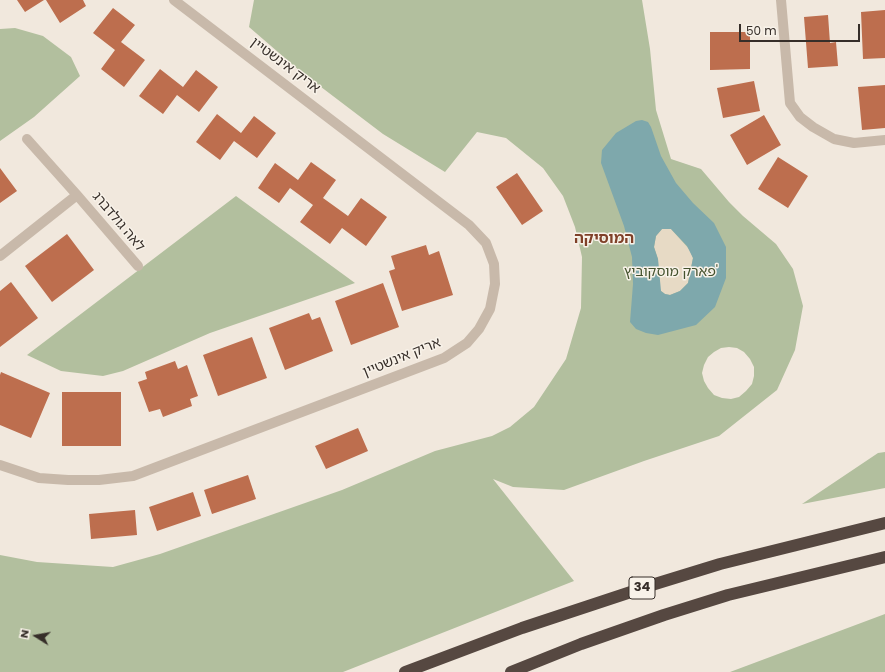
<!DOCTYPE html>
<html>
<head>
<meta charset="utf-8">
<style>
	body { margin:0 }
	#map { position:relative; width:885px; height:672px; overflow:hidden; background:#f1e8dd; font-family:Poppins,sans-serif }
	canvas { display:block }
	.north { position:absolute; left:16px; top:616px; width:40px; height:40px; -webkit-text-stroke:3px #f8f2e9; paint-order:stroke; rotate:281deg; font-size:11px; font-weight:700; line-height:16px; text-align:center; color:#362e29 }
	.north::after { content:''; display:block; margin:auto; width:14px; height:18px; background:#362e29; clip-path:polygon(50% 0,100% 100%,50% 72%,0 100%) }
	.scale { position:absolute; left:739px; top:24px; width:121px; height:18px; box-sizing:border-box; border:2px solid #362e29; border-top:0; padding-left:5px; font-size:12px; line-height:14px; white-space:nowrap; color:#362e29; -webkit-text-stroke:3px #f8f2e9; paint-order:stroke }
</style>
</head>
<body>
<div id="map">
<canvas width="885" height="672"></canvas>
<div class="north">N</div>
<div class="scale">50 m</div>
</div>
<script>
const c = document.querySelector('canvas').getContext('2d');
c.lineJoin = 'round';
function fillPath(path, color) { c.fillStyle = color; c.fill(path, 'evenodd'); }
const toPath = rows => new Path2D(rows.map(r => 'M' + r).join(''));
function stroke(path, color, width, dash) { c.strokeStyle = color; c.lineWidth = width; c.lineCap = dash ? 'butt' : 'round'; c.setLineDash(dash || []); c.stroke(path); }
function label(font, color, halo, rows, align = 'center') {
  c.font = font + ' Poppins,"Noto Sans Hebrew",sans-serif'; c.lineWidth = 3; c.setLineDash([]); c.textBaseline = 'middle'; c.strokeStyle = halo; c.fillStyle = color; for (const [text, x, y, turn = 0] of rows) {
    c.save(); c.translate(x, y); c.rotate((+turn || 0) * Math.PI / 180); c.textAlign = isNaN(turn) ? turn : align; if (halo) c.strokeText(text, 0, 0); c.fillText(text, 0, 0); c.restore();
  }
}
fillPath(toPath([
	[254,0,642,0,650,49,656,110,671,159,701,169,729,202,743,216,776,244,793,269,803,306,795,350,777,390,719,436,644,461,564,490,513,487,493,479,574,581,343,672,0,672,0,555,37,562,113,567,160,554,342,490,435,451,492,436,510,427,534,407,566,359,581,308,582,257,575,227,563,196,543,168,506,138,477,132,445,172,383,134,300,71,249,27],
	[729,347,737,348,744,352,750,359,754,367,754,376,752,384,746,391,739,397,731,399,722,398,714,395,708,388,704,381,702,373,704,365,708,357,714,352,721,348],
	[15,28,43,36,71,57,80,76,34,117,0,141,0,29],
	[236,196,355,283,210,333,123,371,103,376,61,371,27,355],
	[885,452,885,488,802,504,878,453],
	[885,614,885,672,730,672]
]), '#b2bf9e');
fillPath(toPath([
	[662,229,671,229,690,250,693,258,688,283,680,291,670,295,665,294,661,291,659,287,658,259,654,247,656,236]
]), '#e7dac5');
fillPath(toPath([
	[642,120,648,122,651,127,661,156,676,183,693,203,714,223,726,247,726,278,715,307,696,325,658,335,646,333,636,329,630,322,633,284,632,257,624,226,601,163,602,150,616,133,636,121],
	[662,229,671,229,687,246,693,258,688,283,680,291,670,295,665,294,661,291,658,259,654,247,656,236]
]), '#7ea8ac');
fillPath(toPath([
	[17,0,44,0,25,12],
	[46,0,83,0,86,6,60,23],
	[113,8,135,25,121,42,145,60,124,87,101,69,115,50,93,33],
	[885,10,885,58,863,59,861,12],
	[828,15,830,43,836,42,838,66,808,68,804,17],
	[710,32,750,32,750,69,710,70],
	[160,69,183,87,196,70,218,87,199,112,177,95,163,114,139,96],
	[754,81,760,111,723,118,717,88],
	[885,85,885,128,862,130,858,87],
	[217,114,241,133,254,116,276,133,257,158,234,141,220,160,196,142],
	[764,115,781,145,747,165,730,135],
	[778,157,808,176,788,208,758,189],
	[311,162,336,180,323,198,348,216,361,198,387,217,366,246,342,228,330,244,300,222,313,205,290,188,279,203,258,188,275,163,298,180],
	[0,168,17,191,0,203],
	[517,173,543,211,522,225,496,187],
	[67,234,94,270,52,302,25,266],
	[426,245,429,255,439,251,453,295,402,311,389,271,395,269,391,256],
	[11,282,38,318,0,347,0,291],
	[383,283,399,327,351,345,335,301],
	[309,313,312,320,320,317,333,351,285,370,269,328],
	[252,337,267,378,218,396,203,355],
	[175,361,178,369,187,365,198,396,190,399,192,406,163,417,160,409,149,412,138,382,147,379,145,372],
	[1,372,50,393,31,438,0,425,0,375],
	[62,392,121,392,121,446,62,446],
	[358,428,368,451,326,469,315,446],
	[248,475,256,499,212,514,204,490],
	[193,492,201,516,157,531,149,507],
	[135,510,137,535,91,539,89,514]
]), '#bd6e4e');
stroke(toPath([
	[781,0,790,103,800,117,813,127,834,139,854,143,885,140],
	[27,139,77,195,138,266],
	[0,256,77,195],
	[0,465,39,478,68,480,99,480,133,476,444,358,467,343,479,329,490,309,495,284,494,264,486,243,469,225,174,0]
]), '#c8b9aa', 10);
stroke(toPath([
	[405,672,522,628,655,584,720,564,885,523],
	[511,672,581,644,664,615,728,595,885,557]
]), '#564841', 12);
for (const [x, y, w] of [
	[642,588,26]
]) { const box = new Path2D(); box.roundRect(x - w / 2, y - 11, w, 22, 3); c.fillStyle = '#f8f2e9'; c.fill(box); stroke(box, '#362e29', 1); }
label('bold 13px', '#362e29', null, [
	["34",642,588]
]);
label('14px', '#362e29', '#f8f2e9', [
	["אריק אינשטיין",285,66,37],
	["לאה גולדברג",118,222,50],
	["אריק אינשטיין",402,358,-22]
]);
label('14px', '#44522e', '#f8f2e9', [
	["פארק מוסקוביץ'",671,272]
]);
label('bold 15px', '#7f4028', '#f8f2e9', [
	["המוסיקה",604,239]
]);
</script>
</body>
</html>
